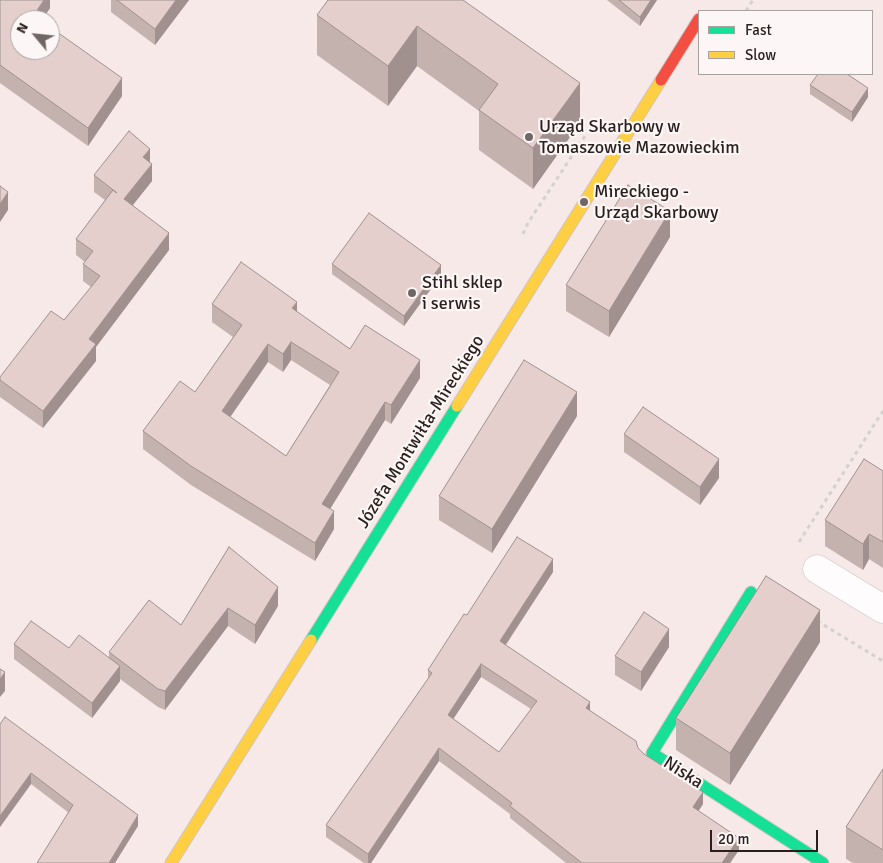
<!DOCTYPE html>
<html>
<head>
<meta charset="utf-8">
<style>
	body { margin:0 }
	#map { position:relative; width:883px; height:863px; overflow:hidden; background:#f6e9e8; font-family:Signika,sans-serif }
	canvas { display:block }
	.legend { position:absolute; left:698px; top:10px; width:175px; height:65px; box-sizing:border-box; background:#fcf7f6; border:1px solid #a7a1a0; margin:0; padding:6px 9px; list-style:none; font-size:15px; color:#281f1e }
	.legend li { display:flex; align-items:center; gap:10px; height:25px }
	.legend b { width:25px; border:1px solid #a7a1a0 }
	.north { position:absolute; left:10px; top:10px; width:50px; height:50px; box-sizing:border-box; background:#fcf7f6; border:1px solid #a7a1a0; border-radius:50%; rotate:298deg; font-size:14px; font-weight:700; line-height:20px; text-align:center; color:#281f1e }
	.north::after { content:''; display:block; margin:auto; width:18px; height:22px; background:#706665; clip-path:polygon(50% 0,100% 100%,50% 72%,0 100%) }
	.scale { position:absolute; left:710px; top:830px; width:108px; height:22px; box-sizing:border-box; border:2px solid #281f1e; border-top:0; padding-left:6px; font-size:15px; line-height:18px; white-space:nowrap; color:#281f1e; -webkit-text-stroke:4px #fcf7f6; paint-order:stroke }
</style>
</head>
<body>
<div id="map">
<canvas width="883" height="863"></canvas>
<ul class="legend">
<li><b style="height:6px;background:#16e098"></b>Fast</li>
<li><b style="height:6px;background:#ffcf43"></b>Slow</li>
</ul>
<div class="north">N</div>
<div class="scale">20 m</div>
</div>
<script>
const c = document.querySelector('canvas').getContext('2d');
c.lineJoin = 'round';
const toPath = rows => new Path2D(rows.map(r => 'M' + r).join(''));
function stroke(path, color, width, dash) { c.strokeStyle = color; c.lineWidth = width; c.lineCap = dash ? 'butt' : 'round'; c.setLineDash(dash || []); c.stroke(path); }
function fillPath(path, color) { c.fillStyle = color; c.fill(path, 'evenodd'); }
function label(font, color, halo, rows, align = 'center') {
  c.font = font + ' Signika,sans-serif'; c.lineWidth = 4.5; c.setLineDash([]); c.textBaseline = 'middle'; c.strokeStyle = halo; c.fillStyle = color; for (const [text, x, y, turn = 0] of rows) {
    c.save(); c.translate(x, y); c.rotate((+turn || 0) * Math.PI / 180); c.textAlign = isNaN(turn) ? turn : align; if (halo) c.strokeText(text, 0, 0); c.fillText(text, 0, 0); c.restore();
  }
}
const street = toPath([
	[817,569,883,609]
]);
const fast = toPath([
	[751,592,652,753,823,863],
	[311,640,457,406]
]);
const slow = toPath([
	[457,406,661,80],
	[171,863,311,640]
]);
const jam = toPath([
	[661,80,699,19]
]);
stroke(street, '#cfc6c4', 29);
stroke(fast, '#cfc6c4', 13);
stroke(slow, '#cfc6c4', 13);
stroke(jam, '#cfc6c4', 13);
stroke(toPath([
	[746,11,753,0],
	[523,234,528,223,585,136],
	[799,542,883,411],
	[817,621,883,661]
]), '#d5d1d0', 3, [4, 4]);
stroke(street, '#fefcfc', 28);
stroke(fast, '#16e098', 11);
stroke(slow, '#ffcf43', 11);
stroke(jam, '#f24e42', 11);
fillPath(toPath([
	[0,0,50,0,50,8,42,20,20,20,122,96,88,146,0,83],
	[111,0,189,0,155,45,111,12],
	[463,0,580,123,533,189,479,150,479,111,417,66,388,106,317,55,317,15],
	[607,0,657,0,640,26],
	[810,85,868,97,852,122,810,94],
	[150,163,152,181,133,205,169,250,96,347,96,361,43,428,0,397,0,377,64,320,91,287,83,281,83,264,85,262,76,255,76,239,105,200,94,192,94,175],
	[670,237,609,337,566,311,566,285],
	[332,264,441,275,404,326,332,274],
	[212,304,297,312,350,349,420,378,391,424,385,420,330,509,334,529,315,561,191,485,143,449,143,431,195,392,233,337,212,322],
	[291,360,330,385,286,456,230,417,268,362,283,372],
	[577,416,492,553,439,520,439,496],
	[624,434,719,478,700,505,624,452],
	[883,471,883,568,869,559,863,570,825,546,825,520],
	[229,547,278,606,255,644,228,626,165,710,158,707,120,679,120,681,92,718,14,659,14,644,69,648,109,657,109,652,181,625],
	[553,572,506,645,638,748,644,754,703,804,698,811,739,850,730,863,566,863,510,818,510,814,439,761,371,863,364,863,326,837,326,825,428,680,428,670,467,615],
	[481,677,531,709,499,752,453,719],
	[820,642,730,785,676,750,676,718],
	[669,647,641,691,615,675,615,656],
	[0,724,138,826,69,813,31,784,0,827],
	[883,769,883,863,853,863,846,859,846,827]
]), '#c4b2af');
fillPath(toPath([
	[43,0,50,0,50,8,42,20,34,20,34,15],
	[176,0,189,0,155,45,155,29],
	[651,0,657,0,640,26,640,17],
	[417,26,417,66,388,106,388,66],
	[122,78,122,96,88,146,88,128],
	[580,83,580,123,533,189,533,148],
	[868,88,868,97,852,122,852,112],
	[150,149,150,166,143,157],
	[152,164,152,181,124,216,124,199],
	[8,192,8,210,0,222,0,204],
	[670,211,670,237,609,337,609,311],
	[169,233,169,250,96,347,96,361,43,428,43,411,89,339],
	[441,265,441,275,404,326,404,316],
	[297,302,297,320,292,308],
	[291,342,291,360,283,372,283,354],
	[268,344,268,362,222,429,222,411],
	[420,360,420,378,391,424,391,405],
	[577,392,577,416,492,553,492,529],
	[385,402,385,420,322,522,322,504],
	[719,459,719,478,700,505,700,487],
	[334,511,334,529,315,561,315,543],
	[869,534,869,559,863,570,863,544],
	[553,559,553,572,500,653,500,641],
	[278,587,278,606,255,644,255,625],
	[228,608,228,626,165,710,165,691],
	[820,610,820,642,730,785,730,753],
	[669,629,669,647,641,691,641,672],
	[481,664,481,677,448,727,448,715],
	[120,666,120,681,92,718,92,703],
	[5,672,5,691,0,697,0,679],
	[590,702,590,715,586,708],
	[439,748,439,761,371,863,368,863,368,854],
	[31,773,31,784,0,827,0,816],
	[703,792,703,804,693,820,693,807],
	[138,815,138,826,115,863,109,863],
	[739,838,739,850,730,863,722,863]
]), '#a0918f');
const building = toPath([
	[0,0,44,0,34,15,41,20,20,20,20,50,50,50,50,27,122,78,88,128,0,65,0,0],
	[117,0,176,0,155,29,117,0],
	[328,0,463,0,580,83,533,148,479,110,498,84,417,26,388,66,317,15,328,0],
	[619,0,651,0,640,17,619,0],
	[818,74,847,74,868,88,852,112,810,85,818,74],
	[129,131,150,149,143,157,152,164,124,199,169,233,89,339,96,344,43,411,0,380,0,377,51,311,64,320,100,276,83,264,93,251,76,239,113,190,117,193,94,175,129,131],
	[628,185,670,211,609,311,566,285,628,185],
	[0,186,8,192,0,204,0,186],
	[369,213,441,265,404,316,332,264,369,213],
	[241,262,297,302,292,308,350,349,365,325,420,360,391,405,385,402,322,504,334,511,315,543,191,466,143,431,180,381,195,392,242,325,212,304,241,262],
	[291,342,339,372,286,456,222,411,268,344,283,354,291,342],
	[524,360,577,392,492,529,439,496,524,360],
	[643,407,719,459,700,487,624,434,643,407],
	[864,459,883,471,883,542,869,534,863,544,825,520,864,459],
	[517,537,553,559,500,641,590,702,586,708,636,741,638,748,644,754,703,792,693,807,739,838,722,863,582,863,510,806,512,803,439,748,368,854,326,825,432,673,428,670,464,614,467,615,517,537],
	[481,664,537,701,499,752,448,715,481,664],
	[229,547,278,587,255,625,228,608,165,691,158,689,109,652,149,600,181,625,229,547],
	[766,576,820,610,730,753,676,718,766,576],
	[644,612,669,629,641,672,615,656,644,612],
	[31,621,69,648,79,635,120,666,92,703,14,644,31,621],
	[0,669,5,672,0,679,0,669],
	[5,717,138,815,109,863,37,863,73,805,31,773,0,816,0,724,5,717],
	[883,769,883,850,846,827,883,769]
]);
fillPath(building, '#e4cfcc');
stroke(building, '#a0918f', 1);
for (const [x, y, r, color] of [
	[529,137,5,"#706665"],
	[584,202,5,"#706665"],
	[412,293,5,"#706665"]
]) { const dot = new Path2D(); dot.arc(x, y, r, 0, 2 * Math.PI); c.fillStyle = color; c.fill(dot); stroke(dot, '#fcf7f6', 2); }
label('18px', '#281f1e', '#fcf7f6', [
	["Urząd Skarbowy w",539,127],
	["Tomaszowie Mazowieckim",539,148],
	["Mireckiego -",594,192],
	["Urząd Skarbowy",594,213],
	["Stihl sklep",422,283],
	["i serwis",422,304]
], 'left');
label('18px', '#281f1e', '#fcf7f6', [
	["Józefa Montwiłła-Mireckiego",421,432,-58],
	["Niska",683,773,33]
]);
</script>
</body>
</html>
